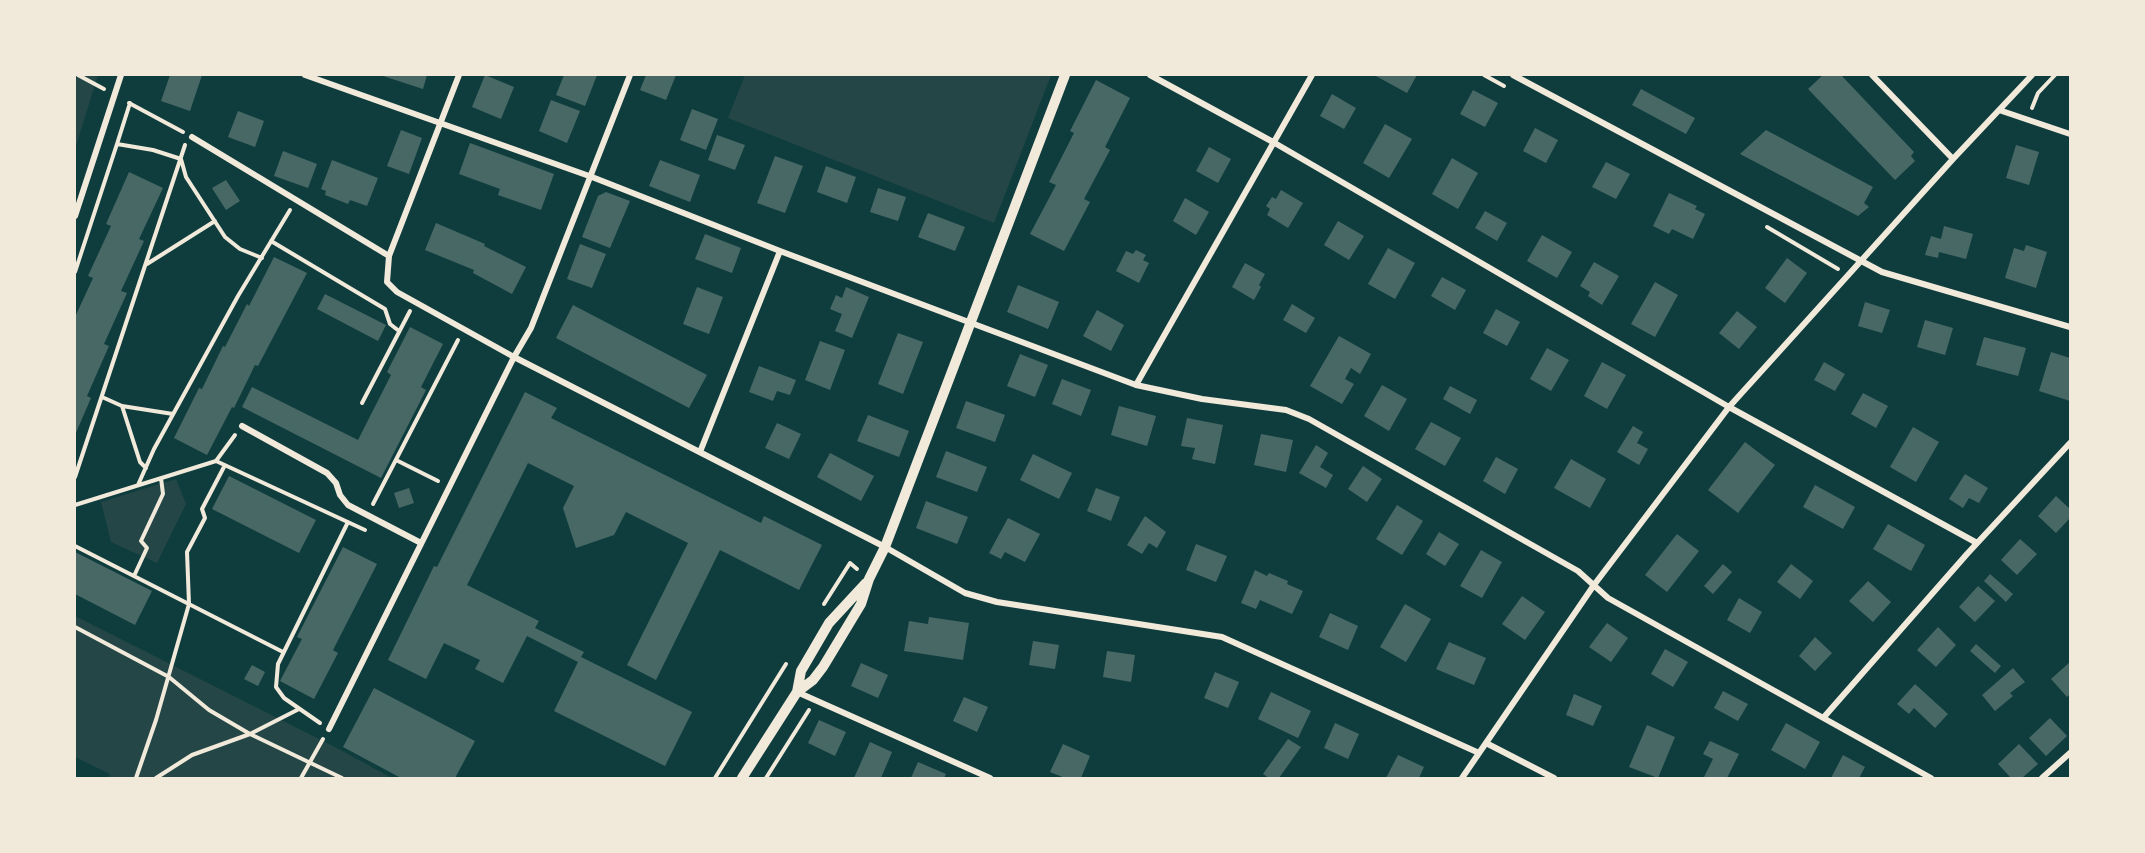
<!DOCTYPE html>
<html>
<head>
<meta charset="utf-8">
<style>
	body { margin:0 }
	#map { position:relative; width:2145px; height:853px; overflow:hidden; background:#0f3d3e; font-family:"DM Sans",sans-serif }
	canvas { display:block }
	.frame { position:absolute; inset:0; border:76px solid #f1e9da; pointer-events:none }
</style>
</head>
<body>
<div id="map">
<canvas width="2145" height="853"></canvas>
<div class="frame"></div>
</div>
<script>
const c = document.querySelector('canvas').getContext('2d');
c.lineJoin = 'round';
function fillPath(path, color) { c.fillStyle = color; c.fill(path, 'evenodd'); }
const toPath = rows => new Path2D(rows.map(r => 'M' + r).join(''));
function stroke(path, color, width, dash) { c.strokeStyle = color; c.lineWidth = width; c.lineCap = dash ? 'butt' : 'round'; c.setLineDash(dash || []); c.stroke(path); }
fillPath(toPath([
	[75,75,98,75,75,149],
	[745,75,1051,75,994,223,728,118],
	[176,479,186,504,157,563,111,542,101,502],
	[75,616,333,746,392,778,108,778,110,774,75,757]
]), '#244646');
fillPath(toPath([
	[170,75,202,75,190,111,161,101],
	[380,75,427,75,423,89],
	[485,75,514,87,501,119,472,107],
	[564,75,597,75,585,106,556,95],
	[646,75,676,75,666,100,640,90],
	[1374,75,1417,75,1407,93],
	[1823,75,1841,75,1914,152,1911,156,1915,161,1895,180,1808,89],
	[1096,80,1130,98,1105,147,1110,150,1084,199,1090,202,1064,251,1030,234,1056,185,1049,182,1074,133,1070,131],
	[1641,89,1695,118,1686,134,1632,105],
	[1473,90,1498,103,1485,127,1460,114],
	[1332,94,1356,108,1344,129,1320,116],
	[551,100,580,111,567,143,539,131],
	[692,109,718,119,706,150,680,140],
	[238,111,264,121,255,147,228,137],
	[1385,124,1412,139,1389,178,1363,163],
	[1535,128,1558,140,1546,163,1523,151],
	[401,130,422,138,409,174,387,166],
	[1766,130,1873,187,1864,203,1869,207,1858,216,1740,154],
	[717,135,745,145,735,170,708,160],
	[470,143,554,174,541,210,498,195,500,189,459,174],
	[2016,145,2039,152,2029,185,2006,178],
	[1209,147,1231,159,1218,183,1196,171],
	[283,151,317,164,308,188,274,176],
	[775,156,803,166,785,213,757,203],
	[1452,158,1478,173,1458,209,1432,194],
	[332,160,378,178,367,206,350,200,348,204,325,195,326,191,321,189],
	[660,160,700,175,690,202,649,186],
	[1606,162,1630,174,1616,199,1592,187],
	[826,166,856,177,847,203,817,192],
	[129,172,163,188,139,239,144,241,121,291,127,293,104,344,109,346,87,396,91,398,75,435,75,317,93,278,88,276,111,226,106,224],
	[226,180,240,201,226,210,212,188],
	[878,188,906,197,898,221,870,212],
	[1281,190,1303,203,1288,228,1267,215,1270,209,1266,206,1272,197,1276,199],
	[606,192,630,201,610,248,582,237,598,196],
	[1669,193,1697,206,1695,209,1705,214,1693,239,1672,229,1669,234,1653,226],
	[1185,198,1209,212,1196,235,1173,221],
	[1485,211,1507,223,1497,241,1475,228],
	[928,213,965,227,955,251,918,237],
	[1338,221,1364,236,1349,260,1324,245],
	[436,223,485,244,484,246,526,267,512,294,473,273,474,270,425,250],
	[1944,226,1973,234,1966,259,1939,252,1938,258,1925,255,1931,236,1941,239],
	[705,234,741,248,732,273,695,259],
	[1542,235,1572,252,1557,278,1527,261],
	[580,244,606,254,592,288,567,279],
	[2026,245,2047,252,2036,288,2005,278,2014,248,2024,251],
	[1388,248,1415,263,1395,299,1368,284],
	[1136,250,1146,255,1143,260,1149,263,1139,283,1116,271,1126,251,1133,254],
	[274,257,307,273,258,366,255,365,234,408,232,407,207,455,174,438,199,388,202,389,223,346,225,347,247,304,249,306],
	[1787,258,1807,273,1785,303,1765,288],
	[1594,262,1619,276,1602,305,1588,296,1590,292,1580,286],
	[1245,263,1265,274,1259,285,1261,287,1254,300,1232,287],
	[1442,277,1466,290,1455,310,1431,296],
	[1655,282,1678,295,1655,337,1631,324],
	[1018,285,1059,302,1048,329,1007,312],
	[697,287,723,297,709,334,683,324],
	[846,287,869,297,852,338,835,331,842,314,830,309,836,295,842,298],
	[325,294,386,325,378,341,317,309],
	[1865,302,1890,310,1882,333,1858,326],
	[1292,304,1315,318,1306,333,1283,320],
	[573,305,707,375,689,408,556,338],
	[1496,309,1520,322,1507,346,1483,333],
	[1097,310,1124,325,1111,351,1083,336],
	[1737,311,1757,327,1739,349,1719,333],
	[1925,320,1953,328,1945,355,1917,347],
	[410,327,443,344,421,387,426,390,381,478,242,407,252,387,358,440,391,375,387,372],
	[898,333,923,342,903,394,878,384],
	[1339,336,1371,354,1360,374,1351,368,1345,379,1354,384,1342,404,1310,386],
	[1984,337,2026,348,2018,376,1976,365],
	[820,341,845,350,830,390,805,380],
	[1547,348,1569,360,1551,391,1530,379],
	[2051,352,2070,358,2070,401,2039,391],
	[1020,354,1048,365,1035,397,1007,386],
	[1602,362,1626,375,1607,409,1584,396],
	[1824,362,1845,374,1835,391,1814,380],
	[759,366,796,380,790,395,777,391,773,401,749,392],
	[1062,379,1091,390,1081,416,1052,404],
	[1382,385,1407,399,1389,431,1364,416],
	[1450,386,1477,400,1470,414,1443,399],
	[525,392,557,408,551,418,761,523,764,516,822,545,799,590,720,550,656,680,627,665,688,543,626,512,614,535,576,548,563,508,574,486,528,463,467,585,539,621,535,628,584,652,581,657,692,712,665,766,554,711,578,662,527,636,503,683,475,669,480,660,444,643,426,679,388,660,434,566,437,567],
	[1863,393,1888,406,1876,428,1851,414],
	[966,401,1005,415,995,442,956,428],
	[1119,406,1156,416,1147,446,1111,435],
	[868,415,909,431,899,457,857,441],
	[1187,418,1223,425,1215,464,1192,459,1195,448,1181,446],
	[1431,422,1461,438,1445,466,1415,449],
	[777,423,801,434,789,459,765,448],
	[1633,426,1643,432,1637,443,1648,449,1639,465,1617,452],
	[1913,427,1939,442,1916,482,1890,467],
	[1261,434,1293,440,1286,472,1254,465],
	[1745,442,1775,465,1738,513,1708,490],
	[1316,445,1328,453,1320,467,1333,475,1326,488,1299,473],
	[946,451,987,467,977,492,936,477],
	[830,453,874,476,861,501,817,477],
	[1033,454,1072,473,1059,499,1020,480],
	[1496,457,1518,469,1505,494,1483,481],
	[1571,459,1606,479,1590,508,1554,488],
	[1363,466,1382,479,1367,502,1348,489],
	[1965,474,1988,488,1979,503,1969,498,1963,508,1949,499],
	[229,476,316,520,299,553,212,509],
	[1815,485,1855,507,1843,529,1803,507],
	[409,488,414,503,399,508,394,493],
	[1096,488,1120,497,1111,521,1087,511],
	[2056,496,2070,509,2070,518,2056,533,2038,516],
	[926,501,968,517,957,544,916,528],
	[1397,505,1423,521,1402,555,1376,539],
	[1145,516,1166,532,1157,548,1149,543,1142,554,1127,545],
	[1008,518,1040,534,1025,562,1005,552,1001,559,989,553],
	[1888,524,1925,545,1911,571,1873,549],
	[1439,532,1459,544,1445,566,1426,554],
	[1677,534,1699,551,1667,592,1645,575],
	[2020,539,2037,554,2017,575,2001,560],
	[1196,544,1227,556,1216,582,1186,570],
	[343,547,377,564,333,650,338,653,314,699,280,681,302,639,297,637],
	[1481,550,1502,562,1482,598,1460,586],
	[75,552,152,591,135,625,75,594],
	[1723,564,1732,572,1713,594,1704,586],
	[1791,564,1813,581,1800,599,1777,582],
	[1255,570,1267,576,1269,573,1288,581,1287,584,1303,591,1292,614,1260,600,1256,609,1241,603],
	[1990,574,2013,594,2006,602,1984,581],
	[1868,581,1891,602,1873,622,1849,601],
	[1978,586,1995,601,1975,622,1959,607],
	[1522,596,1545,612,1525,640,1502,624],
	[1739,598,1762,612,1750,633,1727,620],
	[1405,604,1431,619,1406,662,1380,647],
	[1330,613,1358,626,1348,650,1319,637],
	[929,617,969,623,963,660,904,651,909,621,928,624],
	[1607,623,1628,638,1611,662,1589,647],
	[1938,627,1956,645,1936,667,1917,650],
	[1815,637,1832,653,1815,671,1799,656],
	[1033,641,1059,645,1055,669,1029,665],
	[1449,642,1486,658,1474,685,1436,669],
	[1976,644,2001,666,1995,673,1970,651],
	[1665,649,1688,662,1673,687,1651,674],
	[1107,651,1135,655,1131,682,1103,677],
	[2070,662,2070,694,2067,697,2051,679],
	[861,663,888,675,878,698,851,686],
	[252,665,265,672,258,686,244,679],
	[2013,668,2025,682,2010,693,2013,696,1995,711,1982,695],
	[1215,672,1239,682,1228,708,1204,698],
	[1915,684,1948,714,1935,728,1914,708,1909,714,1897,704],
	[374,688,475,741,455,778,401,778,343,747],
	[1723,691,1748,704,1738,721,1714,708],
	[1271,692,1311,711,1298,738,1258,719],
	[1574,694,1602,706,1593,726,1566,715],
	[964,697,988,707,977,732,953,721],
	[2050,718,2067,736,2046,756,2029,738],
	[819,720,846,732,835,756,808,743],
	[1335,723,1359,734,1348,759,1324,748],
	[1786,723,1820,742,1805,769,1771,750],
	[1647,725,1675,737,1658,778,1629,767],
	[1288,739,1301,747,1279,778,1269,778,1263,774],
	[1710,741,1739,754,1727,778,1704,777,1713,759,1703,754],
	[870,742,892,752,881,778,854,778],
	[1063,744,1090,756,1081,778,1065,778,1050,772],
	[2019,744,2038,764,2022,778,2011,778,1998,764],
	[1398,755,1424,767,1419,778,1386,778],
	[1843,755,1865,767,1859,778,1831,778],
	[918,762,946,774,944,778,911,778]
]), '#486865');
stroke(toPath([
	[78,75,104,89],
	[1484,75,1504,86],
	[129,103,183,132],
	[130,103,117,144,153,150,181,159,186,177,225,237,240,249,262,258],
	[2032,108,2038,93,2055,75],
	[1767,227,1838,269],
	[271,241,385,309,390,324,399,331],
	[147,264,215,221],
	[75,272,117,144],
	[102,397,122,406,173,414],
	[362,403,410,311],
	[122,406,140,462,146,468],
	[396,460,438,481],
	[216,461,365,530],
	[75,477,185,145],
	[138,485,154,449,238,296,290,210],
	[373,504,458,340],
	[75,505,216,461,235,435],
	[75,546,283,652],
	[134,576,147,548,141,541,163,494,161,478],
	[824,604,850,563,857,569],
	[75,627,169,677,209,710,250,734,342,778],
	[320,723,284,698,276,687,278,664,348,522],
	[136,778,156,720,189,604,187,552,205,518,202,509,225,465],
	[156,778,192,755,250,734,299,709],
	[301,778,323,739],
	[715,778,786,664],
	[766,778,809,710]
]), '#f1e9da', 4);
stroke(toPath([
	[305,75,592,177,780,251,1136,385,1202,399,1286,410,1309,419,1578,571,1608,598,1931,778],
	[1150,75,1273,142,1729,407,1977,543],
	[1513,75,1882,272,2070,327],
	[1872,75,1953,159],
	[1999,110,2070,134],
	[192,137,389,256,387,282,397,292,514,357,885,547,965,593,997,602,1222,637,1479,753],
	[75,216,121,75],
	[389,256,459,75],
	[1136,385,1312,75],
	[242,426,327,473,336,483,340,495,348,505,421,543],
	[700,452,780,251],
	[797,692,990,778],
	[1824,717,1967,554,2070,443],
	[329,729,514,357,531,328,630,75],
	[1486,743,1554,778],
	[1462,778,1594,585,1729,407,1953,159,2032,75],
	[2042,778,2070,753]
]), '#f1e9da', 6);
stroke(toPath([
	[797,692,813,680,823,667,861,604,869,579,885,547,1065,75],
	[742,778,797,692,801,671,829,623,866,583]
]), '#f1e9da', 10);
</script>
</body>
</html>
